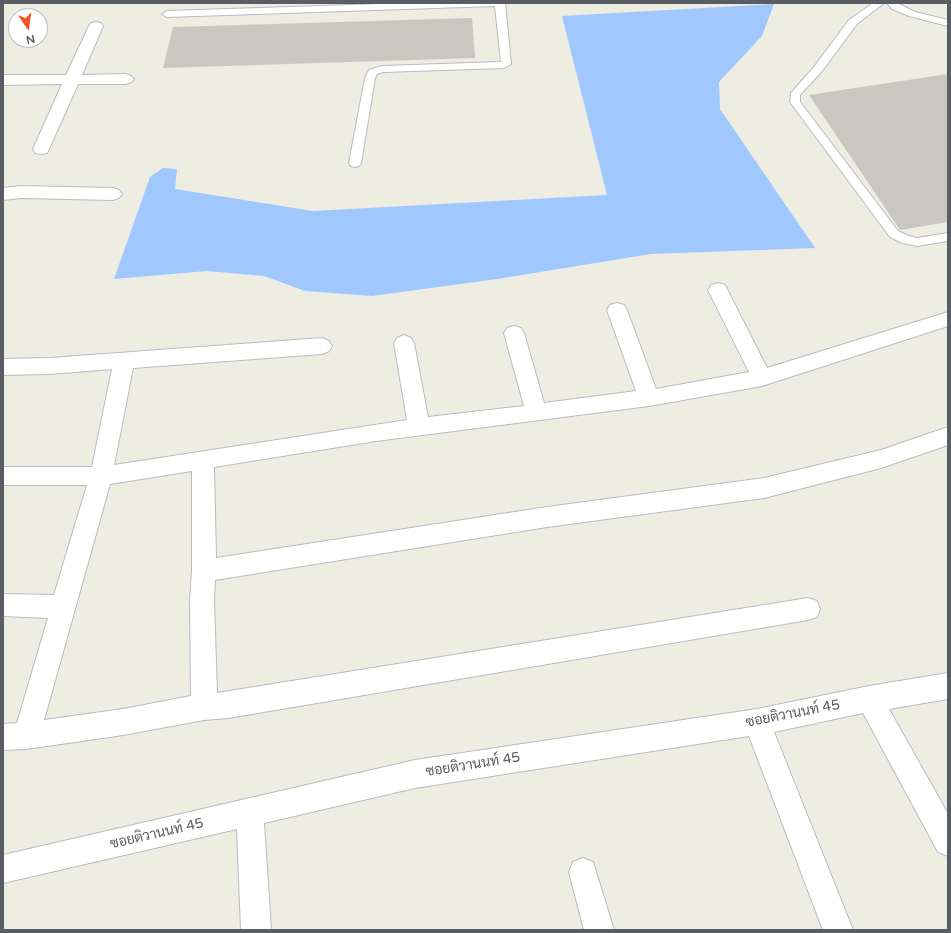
<!DOCTYPE html>
<html>
<head>
<meta charset="utf-8">
<style>
	body { margin:0 }
	#map { position:relative; width:951px; height:933px; overflow:hidden; background:#eeede2; font-family:"Varela Round",sans-serif }
	canvas { display:block }
	.frame { position:absolute; inset:0; border:4px solid #5a5d63; pointer-events:none }
	.north { position:absolute; left:8px; top:8px; width:40px; height:40px; box-sizing:border-box; background:#fff; border:1px solid #bdbec1; border-radius:50%; rotate:167deg; font-size:11px; font-weight:700; line-height:16px; text-align:center; color:#5a5d63 }
	.north::after { content:''; display:block; margin:auto; width:14px; height:18px; background:#ef5326; clip-path:polygon(50% 0,100% 100%,50% 72%,0 100%) }
</style>
</head>
<body>
<div id="map">
<canvas width="951" height="933"></canvas>
<div class="frame"></div>
<div class="north">N</div>
</div>
<script>
const c = document.querySelector('canvas').getContext('2d');
c.lineJoin = 'round';
function fillPath(path, color) { c.fillStyle = color; c.fill(path, 'evenodd'); }
const toPath = rows => new Path2D(rows.map(r => 'M' + r).join(''));
function stroke(path, color, width, dash) { c.strokeStyle = color; c.lineWidth = width; c.lineCap = dash ? 'butt' : 'round'; c.setLineDash(dash || []); c.stroke(path); }
function label(font, color, halo, rows, align = 'center') {
  c.font = font + ' "Varela Round",Sarabun,sans-serif'; c.lineWidth = 3.5; c.setLineDash([]); c.textBaseline = 'middle'; c.strokeStyle = halo; c.fillStyle = color; for (const [text, x, y, turn = 0] of rows) {
    c.save(); c.translate(x, y); c.rotate((+turn || 0) * Math.PI / 180); c.textAlign = isNaN(turn) ? turn : align; if (halo) c.strokeText(text, 0, 0); c.fillText(text, 0, 0); c.restore();
  }
}
fillPath(toPath([
	[774,4,762,36,719,82,720,109,815,248,651,254,497,279,372,296,305,291,264,276,207,271,114,279,150,177,163,168,177,169,175,189,313,211,607,195,562,16]
]), '#a0c8ff');
fillPath(toPath([
	[472,18,475,58,163,68,173,27],
	[948,74,948,222,900,230,809,95]
]), '#c9c7bf');
const service = toPath([
	[412,3,505,3,511,64,504,68,383,72,377,74,375,78,361,163,359,166,355,167,351,166,349,163,365,78,369,70,382,66,501,62,495,6,167,17,162,14,167,11,412,3],
	[873,3,884,3,857,24,822,71,800,95,800,102,898,231,909,236,917,238,948,233,948,241,917,246,902,243,890,237,790,102,791,93,814,67,849,20,873,3],
	[887,3,897,3,915,12,948,20,948,26,909,16,892,9,887,3]
]);
const minor = toPath([
	[96,22,101,23,103,26,82,75,126,74,131,76,134,79,131,82,126,84,78,84,49,149,47,153,41,154,35,153,33,149,62,84,3,85,3,75,66,75,89,26,91,23,96,22],
	[21,186,113,188,119,190,122,194,119,198,113,200,21,198,3,200,3,188,21,186],
	[718,283,725,285,767,368,948,312,948,326,762,386,649,406,376,441,214,467,216,558,547,507,764,478,881,450,948,427,948,445,881,468,764,498,547,527,215,580,214,601,217,693,808,598,817,601,820,609,817,617,808,620,228,718,204,720,123,735,26,749,3,750,3,724,17,723,48,618,3,616,3,594,54,595,87,485,3,485,3,467,92,467,112,369,50,374,3,375,3,359,50,358,322,338,329,341,332,346,329,351,322,354,133,368,114,465,407,420,394,343,397,338,404,335,411,338,414,343,428,417,524,406,504,333,507,328,514,326,521,328,524,333,544,403,636,391,607,310,610,305,617,303,624,305,627,310,656,389,749,372,708,290,711,285,718,283],
	[192,471,192,571,190,601,191,696,123,709,44,720,110,484,192,471],
	[948,673,948,699,889,709,948,814,948,856,938,852,863,713,774,732,853,930,823,930,749,736,415,788,264,823,271,930,241,930,237,829,3,883,3,855,415,760,757,709,869,686,948,673],
	[583,858,593,862,614,930,584,930,569,872,573,862,583,858]
]);
stroke(service, '#babbc1', 2);
stroke(minor, '#babbc1', 2);
fillPath(service, '#fff');
fillPath(minor, '#fff');
label('14px', '#5a5d63', '#fff', [
	["ซอยติวานนท์ 45",793,714,-11],
	["ซอยติวานนท์ 45",473,765,-9],
	["ซอยติวานนท์ 45",157,834,-13]
]);
</script>
</body>
</html>
